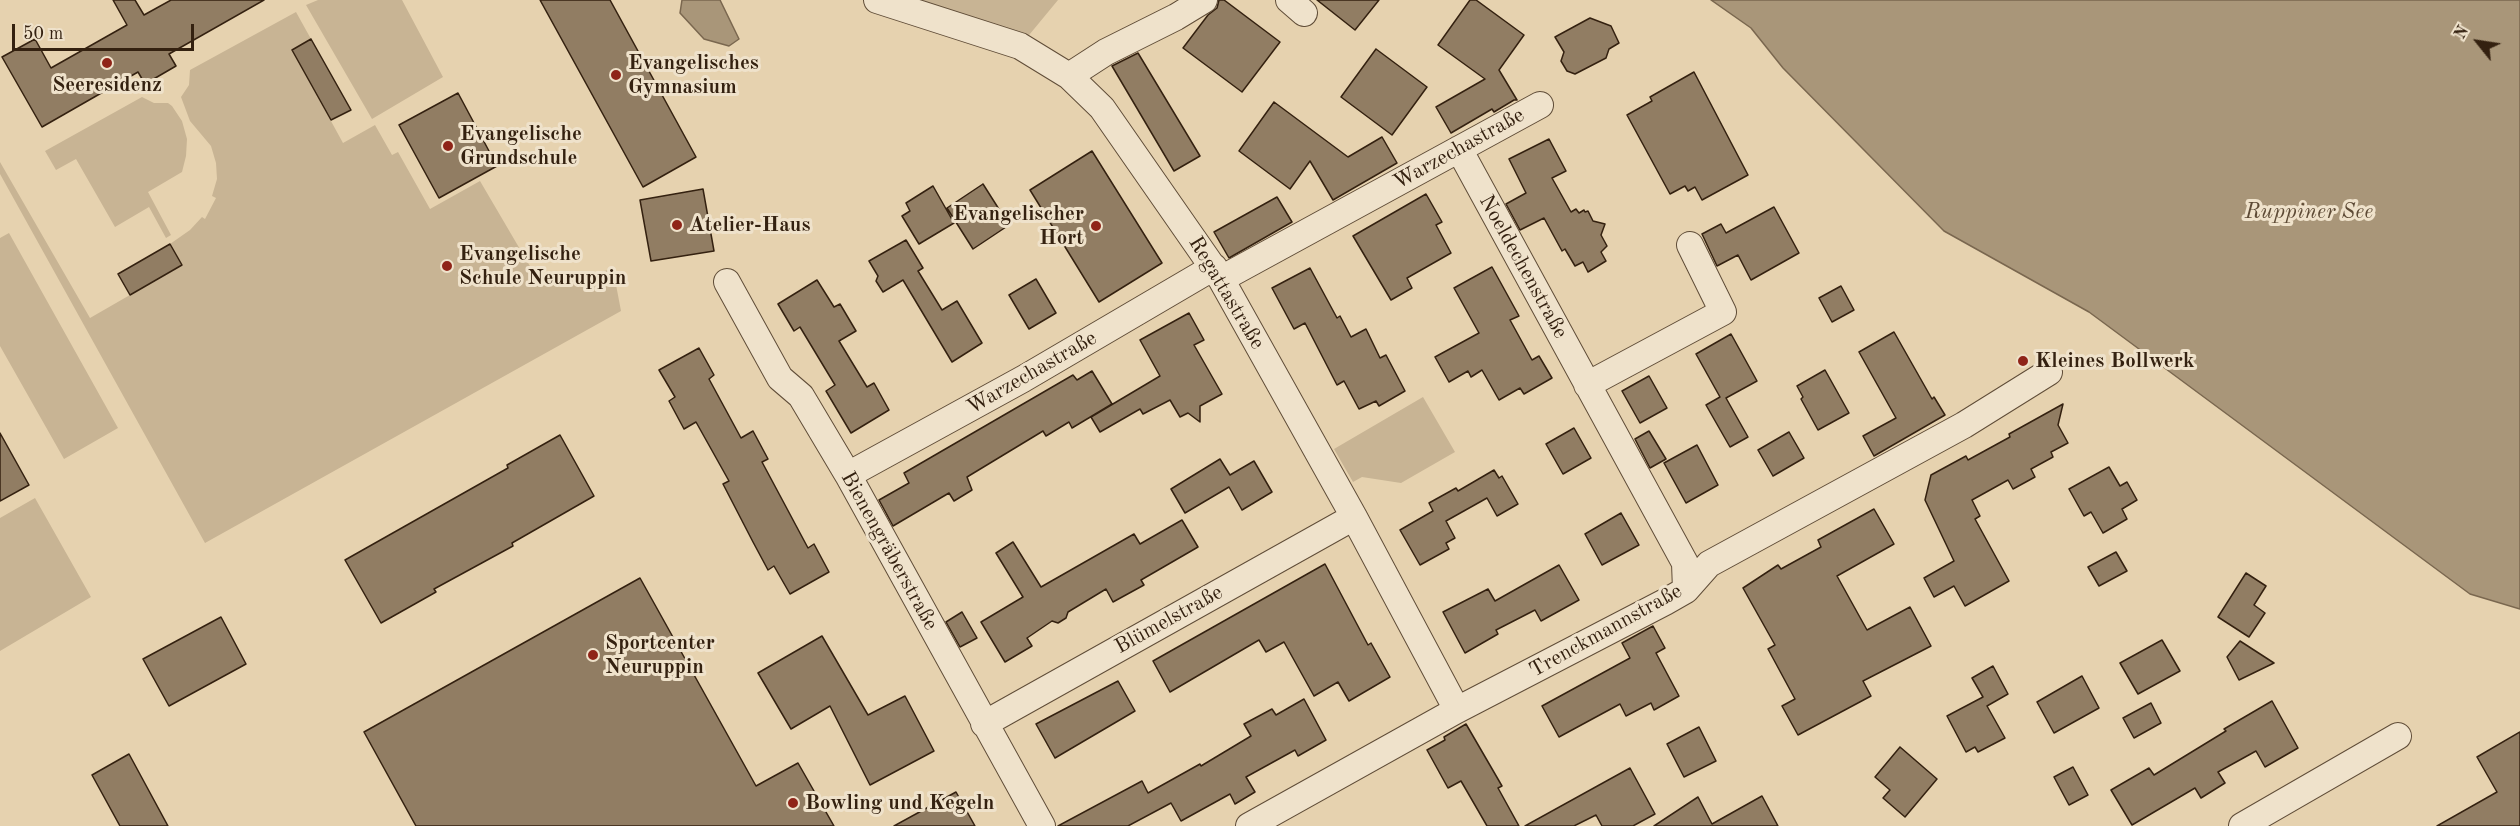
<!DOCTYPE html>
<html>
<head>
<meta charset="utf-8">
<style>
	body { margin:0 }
	#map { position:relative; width:2520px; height:826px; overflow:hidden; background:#e6d2af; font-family:"Old Standard TT",serif }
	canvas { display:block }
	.north { position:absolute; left:2448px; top:12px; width:60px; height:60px; -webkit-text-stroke:4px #efe2cb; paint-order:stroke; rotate:300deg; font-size:16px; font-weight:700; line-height:24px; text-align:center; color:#342110 }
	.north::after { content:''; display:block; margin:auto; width:21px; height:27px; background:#342110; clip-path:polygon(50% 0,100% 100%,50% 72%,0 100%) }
	.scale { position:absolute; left:12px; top:24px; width:182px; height:27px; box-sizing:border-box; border:3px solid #342110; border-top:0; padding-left:8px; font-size:18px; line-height:21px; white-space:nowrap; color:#342110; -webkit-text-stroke:4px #efe2cb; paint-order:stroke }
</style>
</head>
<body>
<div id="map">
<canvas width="2520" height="826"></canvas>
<div class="north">N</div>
<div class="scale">50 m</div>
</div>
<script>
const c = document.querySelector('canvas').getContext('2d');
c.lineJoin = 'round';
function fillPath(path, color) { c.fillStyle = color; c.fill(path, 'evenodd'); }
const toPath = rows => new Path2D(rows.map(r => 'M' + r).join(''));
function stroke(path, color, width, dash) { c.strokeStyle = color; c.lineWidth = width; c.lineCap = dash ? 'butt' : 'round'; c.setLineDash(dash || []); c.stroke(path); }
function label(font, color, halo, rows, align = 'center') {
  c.font = font + ' "Old Standard TT",serif'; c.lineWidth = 6; c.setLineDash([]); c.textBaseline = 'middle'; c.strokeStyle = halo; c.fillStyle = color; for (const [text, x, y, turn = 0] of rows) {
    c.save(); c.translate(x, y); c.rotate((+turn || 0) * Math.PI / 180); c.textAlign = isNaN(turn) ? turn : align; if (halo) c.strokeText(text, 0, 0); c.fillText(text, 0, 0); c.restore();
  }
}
fillPath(toPath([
	[318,0,402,0,443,77,372,119,306,5],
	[877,0,1058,0,1020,46],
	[296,12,311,39,292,50,343,143,375,125,392,155,398,152,430,209,480,181,541,285,613,269,621,311,205,543,0,174,0,162,90,318,182,265,170,244,190,230,202,217,205,219,216,198,212,196,217,179,216,163,211,146,190,121,181,97,189,85,190,70],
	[142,97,154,103,168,103,172,106,182,121,187,139,186,156,182,172,148,192,171,235,166,238,149,207,115,227,76,159,56,170,45,151],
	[9,233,118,428,64,459,0,346,0,238],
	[1423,397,1455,452,1401,483,1362,477,1353,482,1334,449],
	[35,498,91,597,0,651,0,518]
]), '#c8b494');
const water = toPath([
	[682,0,720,0,739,39,729,46,704,39,680,13,682,0],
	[1711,0,2520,0,2520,609,2470,594,2089,312,1944,231,1783,68,1751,28,1711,0]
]);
fillPath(water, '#a99679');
stroke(water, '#7a674f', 1.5);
const building = toPath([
	[113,0,135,0,144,15,171,0,264,0,169,54,176,66,145,84,138,72,42,127,2,57,35,39,51,68,127,25,113,0],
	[540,0,610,0,696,157,643,187,540,0],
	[1224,0,1280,42,1242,92,1183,48,1208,15,1217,8,1219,0,1224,0],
	[1317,0,1379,0,1355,30,1317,0],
	[1470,0,1476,0,1524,35,1499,70,1517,100,1514,100,1494,112,1492,109,1451,133,1436,107,1485,79,1438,45,1470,0],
	[1590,18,1611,26,1619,43,1609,49,1606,58,1575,74,1567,71,1561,61,1564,52,1555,37,1590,18],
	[311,39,351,110,331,120,292,50,311,39],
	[1376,49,1427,87,1392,135,1341,97,1376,49],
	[1138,53,1200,156,1174,171,1112,66,1138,53],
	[1694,72,1748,175,1702,200,1695,187,1688,191,1685,186,1670,194,1627,115,1652,101,1650,97,1694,72],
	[458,93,497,166,439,198,399,125,458,93],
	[1274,102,1348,157,1382,137,1397,163,1333,200,1310,161,1290,189,1239,151,1274,102],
	[1549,139,1566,171,1552,178,1571,212,1576,209,1579,213,1584,210,1585,212,1588,211,1593,221,1605,224,1601,235,1607,246,1601,252,1606,261,1588,272,1583,262,1575,266,1565,249,1562,251,1544,218,1520,230,1506,204,1526,193,1509,159,1549,139],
	[1092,151,1162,263,1099,302,1030,190,1092,151],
	[983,184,1009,225,973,249,947,208,983,184],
	[933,186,954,223,919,244,902,216,910,211,906,203,933,186],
	[703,189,714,251,651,261,640,200,703,189],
	[1426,194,1442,222,1436,225,1451,253,1407,278,1412,288,1391,300,1353,236,1426,194],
	[1277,197,1292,222,1229,258,1214,232,1277,197],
	[1774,207,1799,253,1751,280,1738,255,1717,266,1702,234,1721,224,1726,233,1774,207],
	[906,240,923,268,918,271,942,310,957,301,982,343,952,362,903,280,883,292,876,281,878,276,869,261,906,240],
	[170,244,182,265,130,295,118,274,170,244],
	[1492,267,1519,316,1510,320,1532,360,1539,356,1552,378,1524,394,1520,388,1499,400,1482,370,1471,377,1468,371,1449,382,1435,357,1479,333,1454,288,1492,267],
	[1310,268,1337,318,1340,316,1351,337,1366,329,1380,358,1386,355,1405,391,1379,406,1376,401,1359,409,1344,381,1337,385,1305,323,1294,329,1272,288,1310,268],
	[1036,279,1056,313,1029,329,1009,295,1036,279],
	[817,280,834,307,840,304,856,331,839,341,867,387,874,383,889,410,851,433,826,391,835,385,800,327,794,331,778,304,817,280],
	[1841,286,1854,310,1832,322,1819,298,1841,286],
	[1189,313,1204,340,1194,345,1222,394,1200,406,1200,422,1188,413,1180,417,1170,400,1143,414,1140,409,1100,432,1091,417,1160,376,1140,340,1189,313],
	[1894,332,1932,399,1934,397,1945,415,1874,456,1863,436,1896,418,1859,352,1894,332],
	[1731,334,1757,381,1726,398,1748,437,1730,447,1706,405,1720,397,1696,354,1731,334],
	[699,348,714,375,709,379,741,438,753,431,768,459,762,462,777,490,808,548,814,544,829,572,790,594,774,566,768,570,753,542,723,484,729,481,696,422,684,429,669,401,675,397,659,370,699,348],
	[1825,370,1849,413,1818,430,1801,399,1803,397,1797,386,1825,370],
	[1092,371,1112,404,1072,428,1069,422,1046,436,1043,431,967,477,972,490,954,501,949,493,893,526,879,500,909,483,904,473,1073,375,1077,380,1092,371],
	[1649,376,1667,408,1640,423,1622,391,1649,376],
	[2063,404,2058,425,2068,443,2051,452,2053,457,2031,469,2035,477,2013,489,2008,480,1972,500,1980,516,1975,519,2009,581,1965,606,1954,586,1934,597,1924,578,1954,561,1925,500,1931,475,1966,456,1968,460,2010,437,2009,434,2063,404],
	[1574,428,1591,458,1563,474,1546,444,1574,428],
	[1649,431,1666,459,1650,468,1635,439,1649,431],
	[1789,432,1804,458,1773,476,1758,450,1789,432],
	[0,433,29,485,0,501,0,433],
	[560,435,594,496,512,543,513,546,434,589,436,592,381,623,345,560,508,468,507,465,560,435],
	[1697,445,1718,485,1686,503,1664,463,1697,445],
	[1220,459,1230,475,1254,461,1272,492,1242,510,1229,487,1185,513,1171,489,1220,459],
	[2109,467,2120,486,2127,482,2137,500,2122,509,2127,519,2103,533,2091,512,2084,516,2069,489,2109,467],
	[1494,470,1499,478,1502,476,1518,504,1497,516,1487,498,1446,521,1455,538,1446,543,1449,549,1420,565,1400,530,1433,511,1429,503,1456,488,1458,491,1494,470],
	[1874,509,1894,544,1837,576,1867,630,1910,607,1931,646,1863,681,1871,696,1798,735,1782,706,1795,699,1768,649,1775,645,1743,588,1778,565,1781,569,1821,547,1818,540,1874,509],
	[1621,513,1639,545,1602,565,1585,534,1621,513],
	[1182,520,1198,547,1141,580,1144,585,1113,602,1106,589,1068,612,1066,618,1058,623,1052,621,1027,638,1032,646,1005,662,981,622,1023,597,996,553,1013,542,1041,587,1134,534,1140,544,1182,520],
	[2116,552,2127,571,2099,586,2088,567,2116,552],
	[1325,564,1368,645,1371,643,1390,677,1349,701,1338,682,1314,696,1284,642,1266,652,1259,640,1170,692,1153,661,1325,564],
	[1559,565,1579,600,1541,621,1535,610,1496,630,1498,634,1465,653,1443,612,1488,589,1495,601,1559,565],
	[2246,573,2266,586,2254,605,2265,613,2249,637,2218,617,2246,573],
	[640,578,756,786,798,763,834,826,416,826,364,732,640,578],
	[962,612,977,638,960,647,946,622,962,612],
	[221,617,246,664,169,706,143,659,221,617],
	[1653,626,1665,648,1656,653,1679,696,1654,710,1651,703,1626,716,1620,704,1559,737,1542,706,1630,658,1622,643,1653,626],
	[822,636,868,715,905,696,934,751,870,785,830,706,791,729,758,673,822,636],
	[2162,640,2180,671,2138,694,2120,663,2162,640],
	[2240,641,2274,663,2239,680,2227,657,2240,641],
	[1993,666,2008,694,1987,706,2005,738,1978,752,1975,747,1966,752,1947,716,1983,697,1972,678,1993,666],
	[2082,676,2099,708,2054,733,2037,702,2082,676],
	[1118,681,1135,711,1055,758,1036,724,1118,681],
	[1304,699,1326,740,1298,756,1295,750,1246,777,1255,792,1235,804,1230,794,1181,821,1171,803,1128,826,1058,826,1142,781,1148,793,1200,764,1201,766,1251,736,1244,724,1272,709,1276,715,1304,699],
	[2272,701,2298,748,2265,767,2256,751,2218,772,2225,783,2201,798,2195,788,2132,825,2111,790,2149,768,2154,775,2226,731,2224,729,2272,701],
	[2151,703,2161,723,2134,738,2123,718,2151,703],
	[1466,724,1502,786,1498,788,1519,826,1487,826,1461,781,1448,788,1427,750,1445,740,1444,737,1466,724],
	[1699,727,1716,761,1684,777,1667,744,1699,727],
	[2520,732,2520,826,2437,826,2497,792,2477,757,2520,732],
	[1900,747,1937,779,1905,817,1883,798,1890,790,1875,777,1900,747],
	[129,754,168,826,120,826,92,775,129,754],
	[2073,767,2088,795,2069,805,2054,777,2073,767],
	[1630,768,1655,814,1633,826,1602,826,1596,815,1574,826,1525,826,1630,768],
	[956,792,975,826,894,826,956,792],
	[1762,796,1778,826,1654,826,1698,797,1712,824,1762,796]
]);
fillPath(building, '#917d63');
stroke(building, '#342110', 1.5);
const minor = toPath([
	[877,0,1020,46,1069,76,1102,108,1221,279,1354,517,1457,710],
	[1289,0,1304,13],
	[1069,76,1106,52,1176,17,1204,0],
	[1459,149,1685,563,1686,590],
	[1221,279,1540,105],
	[727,282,780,378,801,396,848,475,1042,826],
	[1587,385,1723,312,1690,245],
	[848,475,1023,379,1214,267],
	[984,724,1354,517],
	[1249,826,1457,710,1665,602,1686,590,1709,564,1964,425,2049,372],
	[2242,826,2398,736]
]);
stroke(minor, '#604d38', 28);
stroke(minor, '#efe2cb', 26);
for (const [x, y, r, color] of [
	[107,63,6,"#8f2418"],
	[616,75,6,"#8f2418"],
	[448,146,6,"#8f2418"],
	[677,225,6,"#8f2418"],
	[1096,226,6,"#8f2418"],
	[447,266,6,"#8f2418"],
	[2023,361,6,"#8f2418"],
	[593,655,6,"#8f2418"],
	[793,803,6,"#8f2418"]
]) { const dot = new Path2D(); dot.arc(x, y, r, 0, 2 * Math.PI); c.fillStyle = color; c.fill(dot); stroke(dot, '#efe2cb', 2); }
label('bold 21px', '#342110', '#efe2cb', [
	["Evangelisches",628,63],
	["Gymnasium",628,87],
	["Seeresidenz",107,85,"center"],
	["Evangelische",460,134],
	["Grundschule",460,158],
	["Evangelischer",1084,214,"right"],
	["Hort",1084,238,"right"],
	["Atelier-Haus",689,225],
	["Evangelische",459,254],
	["Schule Neuruppin",459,278],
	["Kleines Bollwerk",2035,361],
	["Sportcenter",605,643],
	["Neuruppin",605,667],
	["Bowling und Kegeln",805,803]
], 'left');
label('21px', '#342110', '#efe2cb', [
	["Warzechastraße",1459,149,-29],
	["Noeldechenstraße",1523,267,61],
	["Regattastraße",1226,293,59],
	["Warzechastraße",1032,373,-30],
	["Bienengräberstraße",889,551,61],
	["Blümelstraße",1169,620,-29],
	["Trenckmannstraße",1606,631,-29]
]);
label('italic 22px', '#5d4a35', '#efe2cb', [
	["Ruppiner See",2309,212]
]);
</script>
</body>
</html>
